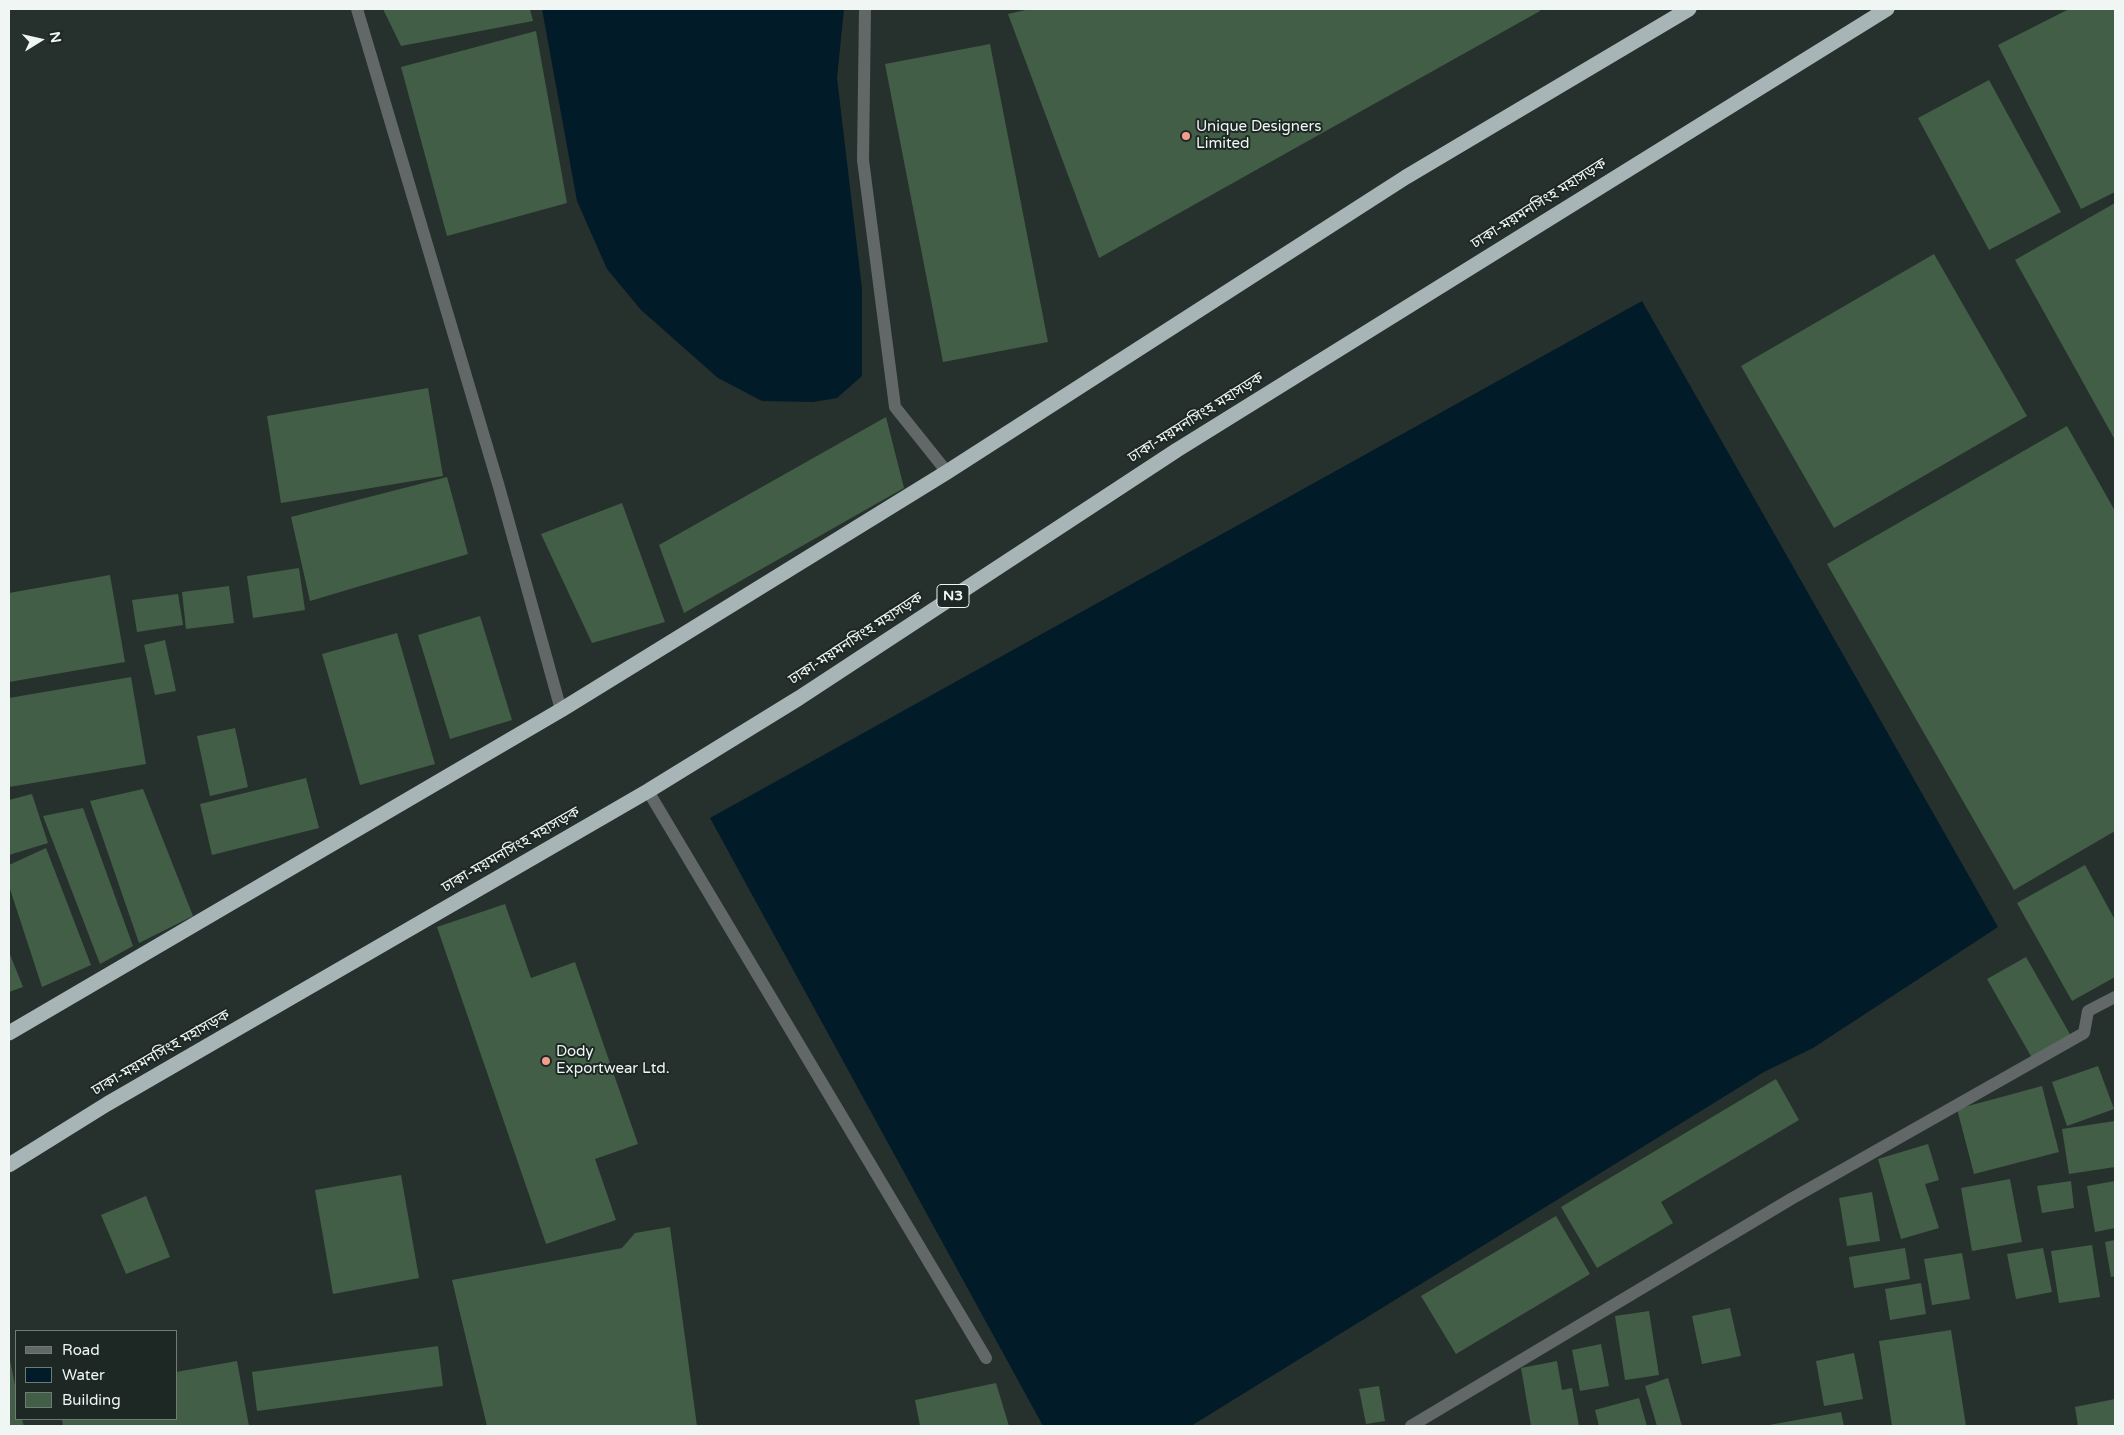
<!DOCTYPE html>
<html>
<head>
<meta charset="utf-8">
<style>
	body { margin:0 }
	#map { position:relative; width:2124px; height:1435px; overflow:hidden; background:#26312e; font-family:"Varela Round",sans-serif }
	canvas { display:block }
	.frame { position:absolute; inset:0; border:10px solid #eff6f4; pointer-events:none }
	.legend { position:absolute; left:15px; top:1330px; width:162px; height:90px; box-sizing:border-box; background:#1d2724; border:1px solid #717a77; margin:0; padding:6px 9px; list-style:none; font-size:15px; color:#eff6f4 }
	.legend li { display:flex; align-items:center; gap:10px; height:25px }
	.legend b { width:25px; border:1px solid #717a77 }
	.north { position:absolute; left:15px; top:15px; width:50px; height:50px; -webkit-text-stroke:4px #1d2724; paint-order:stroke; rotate:80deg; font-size:14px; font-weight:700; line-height:20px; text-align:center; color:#eff6f4 }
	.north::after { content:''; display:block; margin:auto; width:18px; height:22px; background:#eff6f4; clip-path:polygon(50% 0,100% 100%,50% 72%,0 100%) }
</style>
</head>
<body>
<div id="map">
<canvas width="2124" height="1435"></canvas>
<div class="frame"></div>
<ul class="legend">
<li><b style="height:6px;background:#626768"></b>Road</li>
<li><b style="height:14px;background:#021b28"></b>Water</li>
<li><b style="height:14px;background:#425e46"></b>Building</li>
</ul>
<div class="north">N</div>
</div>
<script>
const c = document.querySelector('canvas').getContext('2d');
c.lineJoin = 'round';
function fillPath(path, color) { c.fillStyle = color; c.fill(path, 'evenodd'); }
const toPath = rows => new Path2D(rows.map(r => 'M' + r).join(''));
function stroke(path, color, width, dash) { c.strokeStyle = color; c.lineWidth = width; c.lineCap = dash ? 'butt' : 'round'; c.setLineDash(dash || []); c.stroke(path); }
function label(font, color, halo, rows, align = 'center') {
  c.font = font + ' "Varela Round","Noto Sans Bengali",sans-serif'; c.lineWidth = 4; c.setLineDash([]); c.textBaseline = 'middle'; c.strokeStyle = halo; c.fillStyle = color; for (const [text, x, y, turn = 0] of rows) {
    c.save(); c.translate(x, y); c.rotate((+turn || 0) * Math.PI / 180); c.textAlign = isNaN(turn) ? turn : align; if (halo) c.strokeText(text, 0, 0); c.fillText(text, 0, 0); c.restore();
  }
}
fillPath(toPath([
	[542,9,844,9,837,78,862,289,862,376,837,398,813,402,762,401,718,378,641,310,607,269,577,201],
	[1642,301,1998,927,1813,1048,1764,1072,1191,1426,1043,1426,710,818]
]), '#021b28');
fillPath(toPath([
	[383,9,530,9,533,21,401,46],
	[1030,9,1539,9,1540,11,1099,258,1008,14],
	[2069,9,2115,9,2115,192,2081,209,1998,45],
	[536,31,567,203,447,236,401,67],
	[990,44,1048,342,943,362,885,64],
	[1989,80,2061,212,1989,250,1918,118],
	[2115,203,2115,440,2015,260],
	[1934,254,2027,416,1834,528,1741,366],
	[428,388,443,476,281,503,267,416],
	[886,417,904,488,684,613,659,545],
	[2067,426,2115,511,2115,831,2014,890,1827,564],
	[447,477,468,554,310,601,291,517],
	[622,503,665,622,592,643,541,534],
	[299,568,305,610,253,618,247,576],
	[110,575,125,662,9,682,9,593],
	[229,586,234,623,186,629,182,592],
	[178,594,183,625,137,632,132,600],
	[480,616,512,720,450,739,418,635],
	[397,633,435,764,360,785,322,654],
	[165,640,176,691,155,695,144,645],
	[131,677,146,764,9,787,9,698],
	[235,728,248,787,210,796,197,736],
	[306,778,319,828,212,855,200,804],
	[143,789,193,916,139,943,90,801],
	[32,794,48,843,9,855,9,800],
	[83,808,133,946,100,964,43,816],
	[46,848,91,965,42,987,9,886,9,865],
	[2085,865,2115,920,2115,977,2072,1001,2017,903],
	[505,904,531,978,575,962,638,1144,595,1159,616,1220,546,1244,437,927],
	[9,952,23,987,9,992],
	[2026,957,2071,1036,2032,1058,1987,979],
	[2098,1066,2114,1109,2067,1126,2052,1082],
	[1776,1079,1799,1120,1661,1202,1673,1223,1597,1268,1561,1207],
	[2042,1086,2059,1152,1974,1174,1957,1109],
	[2115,1121,2115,1167,2069,1174,2062,1129],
	[1928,1144,1939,1180,1925,1184,1939,1228,1901,1239,1878,1159],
	[401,1175,419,1278,333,1294,315,1190],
	[2010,1179,2022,1242,1972,1251,1961,1188],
	[2071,1181,2074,1208,2042,1213,2037,1186],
	[2115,1181,2115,1228,2095,1232,2087,1186],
	[1872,1192,1880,1241,1847,1246,1839,1198],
	[146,1196,170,1257,126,1274,101,1215],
	[1556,1216,1590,1274,1456,1354,1421,1296],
	[670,1227,697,1426,487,1426,452,1280,622,1248,635,1233],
	[2115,1240,2115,1276,2111,1277,2105,1242],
	[2092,1245,2100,1297,2059,1303,2051,1251],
	[1905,1248,1910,1279,1854,1288,1849,1257],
	[2043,1248,2052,1292,2016,1299,2007,1254],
	[1962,1253,1970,1299,1932,1305,1924,1259],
	[1921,1283,1926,1314,1890,1320,1885,1289],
	[1730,1308,1741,1356,1702,1364,1692,1316],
	[1649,1311,1659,1375,1625,1380,1615,1316],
	[1951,1330,1966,1426,1892,1426,1879,1341],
	[1601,1344,1609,1386,1580,1391,1572,1350],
	[438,1346,443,1386,257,1411,252,1372],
	[1854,1353,1863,1399,1824,1406,1816,1361],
	[10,1360,16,1390,16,1419,22,1419,24,1426,9,1426],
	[237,1361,249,1426,63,1426,62,1419,176,1419,176,1372],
	[1557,1361,1562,1390,1572,1388,1579,1426,1531,1426,1521,1368],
	[1668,1378,1682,1426,1657,1426,1645,1386],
	[996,1383,1009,1426,920,1426,915,1400],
	[1379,1386,1385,1421,1366,1424,1359,1389],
	[1639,1398,1647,1426,1599,1426,1595,1410],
	[2115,1399,2115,1426,2078,1426,2075,1407],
	[1841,1412,1844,1426,1769,1426,1769,1425]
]), '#425e46');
stroke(toPath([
	[357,9,499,487,561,710],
	[865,9,863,160,895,407,947,472],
	[648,791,986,1358],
	[1411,1426,1791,1199,2084,1033,2088,1011,2115,997]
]), '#626768', 12);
stroke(toPath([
	[9,1033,561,710,947,472,1406,177,1689,9],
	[9,1165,107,1104,648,791,799,698,1177,450,1887,9]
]), '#a7b5b7', 15);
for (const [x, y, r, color] of [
	[1186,136,5,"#f49e8a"],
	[546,1061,5,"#f49e8a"]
]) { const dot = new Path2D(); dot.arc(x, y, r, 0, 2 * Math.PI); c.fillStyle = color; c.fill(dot); stroke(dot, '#1d2724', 2); }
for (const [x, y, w] of [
	[953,596,32]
]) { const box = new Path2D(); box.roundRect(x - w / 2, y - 11.5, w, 23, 4); c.fillStyle = '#1d2724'; c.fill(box); stroke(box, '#eff6f4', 1); }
label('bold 14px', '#eff6f4', null, [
	["N3",953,596]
]);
label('15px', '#eff6f4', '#1d2724', [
	["Unique Designers",1196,127],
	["Limited",1196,144],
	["Dody",556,1052],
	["Exportwear Ltd.",556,1069]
], 'left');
label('15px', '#eff6f4', '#1d2724', [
	["ঢাকা-ময়মনসিংহ মহাসড়ক",1539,204,-32],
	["ঢাকা-ময়মনসিংহ মহাসড়ক",1196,418,-32],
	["ঢাকা-ময়মনসিংহ মহাসড়ক",856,639,-33],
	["ঢাকা-ময়মনসিংহ মহাসড়ক",511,850,-30],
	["ঢাকা-ময়মনসিংহ মহাসড়ক",161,1053,-30]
]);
</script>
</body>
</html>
